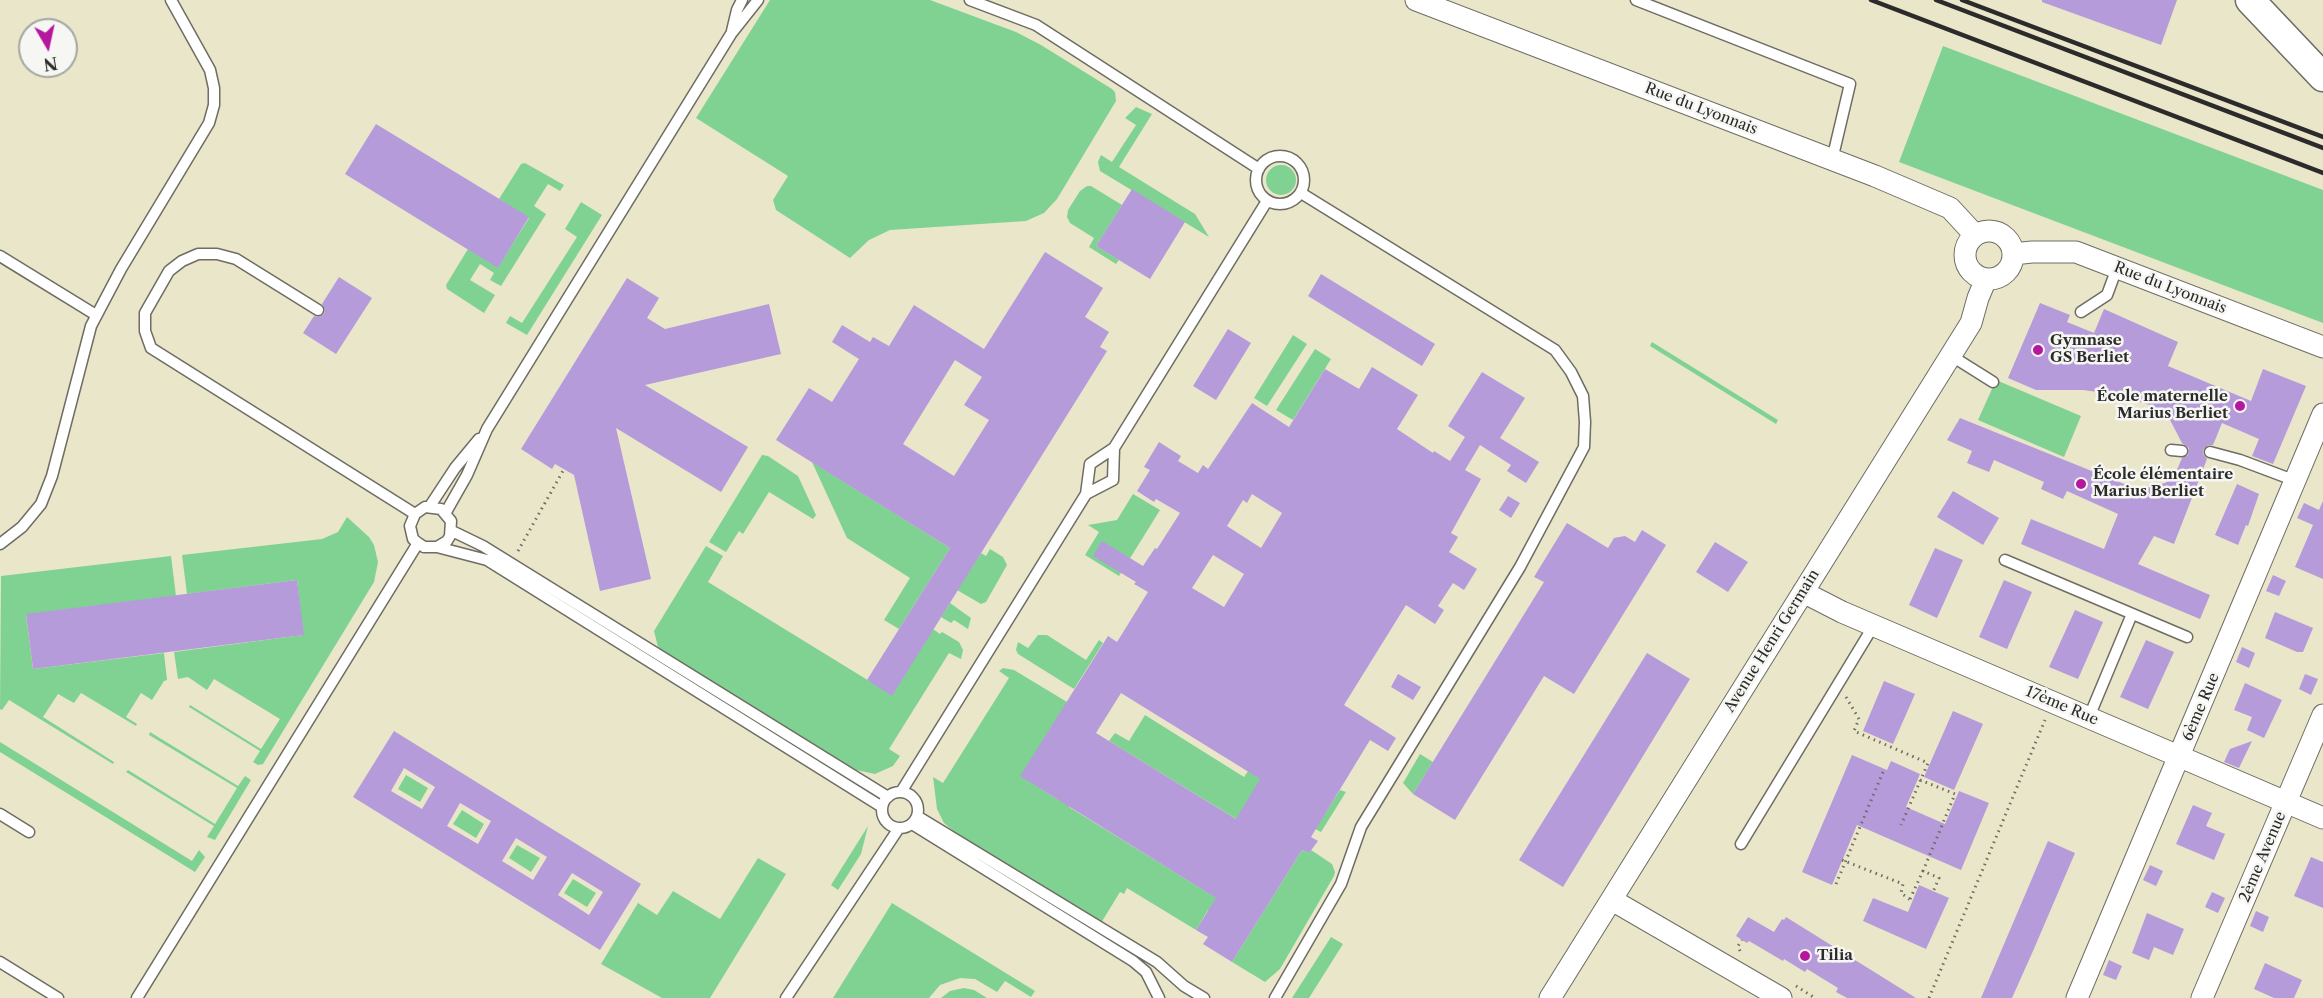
<!DOCTYPE html>
<html>
<head>
<meta charset="utf-8">
<style>
	body { margin:0 }
	#map { position:relative; width:2323px; height:998px; overflow:hidden; background:#eae6ca; font-family:"Libre Caslon Text",serif }
	canvas { display:block }
	.north { position:absolute; left:18px; top:18px; width:60px; height:60px; box-sizing:border-box; background:#f6f6f2; border:2px solid #a5a5a2; border-radius:50%; rotate:171deg; font-size:16px; font-weight:700; line-height:24px; text-align:center; color:#2b2b2b }
	.north::after { content:''; display:block; margin:auto; width:21px; height:27px; background:#b5179e; clip-path:polygon(50% 0,100% 100%,50% 72%,0 100%) }
</style>
</head>
<body>
<div id="map">
<canvas width="2323" height="998"></canvas>
<div class="north">N</div>
</div>
<script>
const c = document.querySelector('canvas').getContext('2d');
c.lineJoin = 'round';
function fillPath(path, color) { c.fillStyle = color; c.fill(path, 'evenodd'); }
const toPath = rows => new Path2D(rows.map(r => 'M' + r).join(''));
function stroke(path, color, width, dash) { c.strokeStyle = color; c.lineWidth = width; c.lineCap = dash ? 'butt' : 'round'; c.setLineDash(dash || []); c.stroke(path); }
function label(font, color, halo, rows, align = 'center') {
  c.font = font + ' "Libre Caslon Text",serif'; c.lineWidth = 5; c.setLineDash([]); c.textBaseline = 'middle'; c.strokeStyle = halo; c.fillStyle = color; for (const [text, x, y, turn = 0] of rows) {
    c.save(); c.translate(x, y); c.rotate((+turn || 0) * Math.PI / 180); c.textAlign = isNaN(turn) ? turn : align; if (halo) c.strokeText(text, 0, 0); c.fillText(text, 0, 0); c.restore();
  }
}
fillPath(toPath([
	[770,0,930,0,1016,32,1041,45,1112,89,1115,92,1116,101,1057,199,1044,213,1026,221,890,230,869,240,850,258,776,210,773,200,788,176,696,118],
	[1943,46,2323,190,2323,323,1899,162],
	[1136,107,1152,114,1119,167,1195,214,1209,237,1100,171,1098,162,1101,155,1112,162,1136,125,1125,118],
	[525,163,564,185,560,191,548,184,534,206,546,214,501,286,490,280,494,273,480,264,470,280,495,295,484,313,447,289,446,285,468,249,498,267,529,218,499,199,521,164],
	'1266 180a15 15 0 1 1 30 0a15 15 0 1 1-30 0Z',
	[1087,186,1091,186,1122,205,1096,246,1119,260,1116,264,1089,247,1094,238,1070,223,1067,217,1068,210,1080,191],
	[581,202,602,215,527,335,506,323,510,316,522,323,577,237,565,229],
	[1293,335,1307,344,1267,406,1254,398],
	[1652,342,1778,420,1776,424,1650,346],
	[1315,349,1331,359,1293,420,1276,410],
	[1996,380,2081,416,2064,457,1978,420],
	[762,455,768,456,798,476,816,515,813,519,769,492,743,534,739,531,726,552,709,542],
	[812,462,950,548,899,629,884,620,910,578,847,538],
	[1133,494,1160,510,1119,576,1085,555,1099,532,1088,525,1117,520],
	[347,517,369,537,374,545,378,562,374,582,263,764,258,765,253,762,260,751,189,707,190,705,261,749,280,719,214,679,207,690,188,677,178,679,174,652,303,635,297,580,187,594,182,555,322,539,338,532],
	[706,546,723,556,708,582,892,695,933,629,940,634,942,632,959,642,963,650,961,659,949,653,889,749,900,756,893,766,875,774,856,770,663,651,658,647,654,631],
	[990,549,1003,557,1007,565,986,602,981,604,957,590,981,553,986,556],
	[171,556,176,596,26,615,33,669,164,653,167,680,164,681,152,700,141,693,126,717,137,724,136,726,81,693,74,703,58,694,43,717,114,762,113,764,9,700,2,710,0,709,1,576],
	[950,603,971,618,968,629,954,620,951,623,941,617],
	[1038,635,1047,635,1086,660,1099,640,1103,643,1074,689,1018,654,1016,650,1018,642,1028,648],
	[1003,668,1014,670,1067,702,1021,776,1057,799,1077,794,1069,807,1231,907,1224,919,1208,910,1196,930,1127,888,1124,894,1120,892,1101,923,957,834,944,823,937,809,933,777,943,783,1009,678,999,671],
	[1145,715,1244,777,1248,771,1281,792,1256,831,1109,741,1115,733,1129,741],
	[150,732,238,786,245,776,251,780,215,840,207,837,214,826,126,772,128,770,215,824,237,788,149,735],
	[0,742,192,861,199,850,205,857,195,872,0,752],
	[1420,754,1433,762,1413,794,1403,783],
	[406,775,428,788,420,802,398,789],
	[1340,790,1346,792,1321,832,1315,829],
	[462,810,484,824,476,838,453,824],
	[868,826,861,854,838,890,831,885],
	[517,845,540,858,531,872,509,858],
	[1302,850,1309,853,1311,850,1332,864,1335,872,1334,876,1280,969,1265,982,1232,962],
	[758,858,786,874,710,998,662,998,601,964,638,903,657,915,673,891,720,919],
	[573,879,596,893,587,907,564,893],
	[892,903,1035,991,1031,997,1005,981,997,992,975,979,960,978,940,985,929,998,833,998],
	[1331,937,1343,944,1309,998,1292,998],
	[964,988,974,990,987,998,941,998,950,991]
]), '#80d293');
fillPath(toPath([
	[2042,0,2177,0,2161,45,2042,2],
	[376,124,529,217,498,268,345,174],
	[1132,189,1185,222,1150,279,1096,246],
	[1045,252,1103,288,1085,317,1109,332,1100,347,1107,351,892,696,867,680,950,548,776,440,809,388,832,402,859,359,832,342,842,325,870,342,873,337,889,346,914,305,984,349],
	[955,360,982,377,964,405,989,420,954,476,903,444],
	[1321,274,1435,344,1422,366,1308,296],
	[339,277,372,298,336,354,303,333,314,316,318,317,324,314,325,310,322,304],
	[627,278,659,298,647,318,665,329,769,304,781,354,645,385,748,447,721,492,616,428,651,579,600,591,574,475,555,464,552,469,521,449],
	[2040,303,2070,315,2067,322,2094,333,2104,309,2178,342,2168,366,2251,401,2263,369,2306,386,2273,464,2252,456,2259,439,2222,423,2213,445,2208,445,2203,450,2203,454,2207,459,2174,544,2154,536,2138,564,2210,595,2200,619,2021,544,2031,519,2104,549,2118,514,2067,491,2063,499,2041,489,2044,482,1994,460,1989,472,1967,463,1972,451,1947,440,1960,418,2139,490,2165,483,2174,477,2182,458,2188,455,2189,448,2182,443,2170,420,2153,406,2112,394,2083,390,2036,390,2008,378],
	[1228,329,1251,343,1216,400,1193,386],
	[1372,367,1418,395,1397,429,1433,453,1434,451,1450,461,1465,437,1448,426,1482,372,1525,398,1500,438,1539,462,1526,483,1507,471,1511,465,1480,445,1465,470,1481,479,1451,533,1458,537,1449,552,1477,569,1464,590,1453,583,1438,606,1444,610,1435,624,1406,605,1344,705,1396,738,1388,751,1370,740,1311,837,1318,841,1309,853,1302,850,1232,962,1203,944,1208,937,1196,930,1216,898,1020,776,1108,636,1117,642,1148,592,1134,584,1136,582,1093,556,1102,541,1143,566,1155,548,1157,549,1180,513,1156,499,1154,502,1137,491,1150,470,1144,467,1159,442,1181,456,1178,461,1198,473,1203,465,1208,469,1252,403,1289,427,1325,369,1359,389],
	[1252,494,1282,513,1261,548,1227,526,1243,500,1247,503],
	[1213,555,1244,574,1224,607,1192,588],
	[1121,693,1260,779,1236,819,1096,733],
	[2237,484,2259,494,2248,526,2246,525,2238,545,2215,535],
	[1953,491,1999,518,1983,545,1937,517],
	[1508,496,1520,503,1511,518,1499,510],
	[2323,501,2323,579,2295,567,2313,525,2297,518,2304,503,2319,510],
	[1567,523,1608,548,1614,538,1625,536,1635,542,1642,530,1666,545,1574,694,1544,676,1455,820,1413,794,1544,582,1534,577],
	[1715,542,1748,562,1728,592,1696,572],
	[1935,548,1963,560,1937,618,1909,605],
	[2273,575,2286,581,2279,596,2266,591],
	[297,580,304,635,33,669,26,614],
	[2004,580,2032,592,2007,649,1979,637],
	[2075,610,2103,622,2078,679,2049,667],
	[2275,612,2313,628,2303,652,2297,652,2265,638],
	[2146,640,2174,652,2148,709,2120,697],
	[2242,647,2255,653,2249,668,2236,662],
	[1647,653,1690,679,1563,887,1519,860],
	[1398,674,1421,687,1413,700,1391,687],
	[2305,674,2318,679,2311,695,2299,689],
	[1884,681,1915,694,1893,744,1863,731],
	[2245,683,2282,700,2264,738,2247,730,2252,717,2234,710],
	[1953,711,1983,724,1954,790,1924,777],
	[394,731,641,884,600,950,353,797],
	[404,768,435,787,422,809,391,791],
	[460,803,491,821,478,844,447,826],
	[516,838,547,857,533,880,502,861],
	[572,873,603,892,589,915,558,895],
	[2252,741,2239,768,2224,762,2230,749],
	[1852,755,1887,770,1891,761,1920,774,1906,807,1945,824,1959,791,1989,803,1961,870,1857,825,1832,885,1802,872],
	[2193,805,2212,813,2206,826,2225,834,2214,860,2176,844],
	[2048,841,2075,853,2033,951,2012,998,1981,998],
	[2311,857,2323,862,2323,908,2294,896],
	[2150,865,2163,871,2156,886,2143,880],
	[1919,885,1949,898,1926,949,1863,921,1873,898,1908,912],
	[2212,892,2225,898,2218,913,2205,907],
	[2256,911,2269,917,2263,932,2250,926],
	[2147,913,2184,929,2173,955,2154,947,2149,960,2132,953],
	[1748,917,1774,932,1782,919,1784,920,1786,917,1916,998,1847,998,1836,992,1838,988,1807,969,1805,972,1784,959,1783,961,1749,941,1747,943,1736,936],
	[2109,960,2122,966,2116,980,2103,975],
	[2265,963,2302,980,2294,998,2274,998,2254,989]
]), '#b59bda');
const lane = toPath([
	[970,0,1036,25,1259,169],
	[1636,0,1850,84,1832,160],
	[732,31,737,10,742,0],
	'1256 180a24 24 0 1 1 48 0a24 24 0 1 1-48 0Z',
	[0,256,96,315],
	[318,310,236,259,217,254,198,254,182,261,169,271,145,313,145,331,151,348,415,514],
	[2081,312,2107,295,2117,268],
	[1950,355,1993,382],
	[1114,448,1113,480,1086,494,1090,464,1114,448,1267,201],
	[2171,450,2182,451],
	[2210,452,2240,460,2296,481],
	[430,506,455,468,479,439],
	[446,512,467,475,487,429,731,34,758,0],
	[452,531,483,546,888,797],
	[0,544,22,527,41,504,52,476,91,326,121,269,209,123,214,105,214,88,210,70,171,0],
	[437,547,447,541,450,536,451,521,441,509,425,507,415,514,410,526,413,539,418,543,424,547,437,547,487,560,882,807],
	[2005,560,2187,637],
	[2089,717,2132,614],
	'882 810a18 18 0 1 1 36 0a18 18 0 1 1-36 0Z',
	[901,792,1086,494],
	[0,814,29,832],
	[917,816,1157,962,1184,986,1204,998],
	[912,824,1133,961,1146,972,1159,998],
	[1741,844,1874,625],
	[0,962,58,998],
	[137,998,418,543],
	[786,998,899,828],
	[1275,998,1341,884,1361,827,1520,567,1584,447,1585,422,1583,396,1571,372,1555,350,1301,193]
]);
const street = toPath([
	[1416,0,1875,176,1950,208,1975,235],
	'1965 255a24 24 0 1 1 48 0a24 24 0 1 1-48 0Z',
	[2013,254,2032,252,2076,252,2323,347],
	[1803,592,1842,612,2323,818],
	[1612,900,1781,998],
	[1550,998,1971,323,1978,298,1986,279],
	[2077,998,2323,414],
	[2202,998,2323,715]
]);
const secondary = toPath([
	[2250,0,2323,77]
]);
stroke(lane, '#6e6c63', 13);
stroke(street, '#6e6c63', 23);
stroke(secondary, '#6e6c63', 31);
stroke(toPath([
	[518,551,564,469],
	[1846,697,1859,719,1854,731,1928,763,1901,825],
	[1920,780,1955,794,1923,871,1939,878,1933,892],
	[1842,860,1903,884,1901,893,1912,901],
	[1836,884,1883,772],
	[1910,899,1923,871],
	[1740,951,1738,946,1742,940],
	[1796,986,1815,998],
	[1929,998,2045,720]
]), '#6e6c63', 3, [1.5, 4.5]);
stroke(lane, '#fff', 10);
stroke(street, '#fff', 21);
stroke(secondary, '#fff', 28);
stroke(toPath([
	[1871,0,2323,173],
	[1936,0,2323,148],
	[1962,0,2323,137]
]), '#2b2b2b', 4.5);
for (const [x, y, r, color] of [
	[2038,350,6,"#b5179e"],
	[2240,406,6,"#b5179e"],
	[2081,484,6,"#b5179e"],
	[1805,956,6,"#b5179e"]
]) { const dot = new Path2D(); dot.arc(x, y, r, 0, 2 * Math.PI); c.fillStyle = color; c.fill(dot); stroke(dot, '#f6f6f2', 2); }
label('15px', '#2b2b2b', '#f6f6f2', [
	["Rue du Lyonnais",1701,109,21],
	["Rue du Lyonnais",2170,288,21],
	["Avenue Henri Germain",1772,641,-58],
	["17ème Rue",2062,706,23],
	["6ème Rue",2201,707,-67],
	["2ème Avenue",2263,857,-67]
]);
label('bold 15px', '#2b2b2b', '#f6f6f2', [
	["Gymnase",2050,341],
	["GS Berliet",2050,358],
	["École maternelle",2228,397,"right"],
	["Marius Berliet",2228,414,"right"],
	["École élémentaire",2093,475],
	["Marius Berliet",2093,492],
	["Tilia",1817,956]
], 'left');
</script>
</body>
</html>
